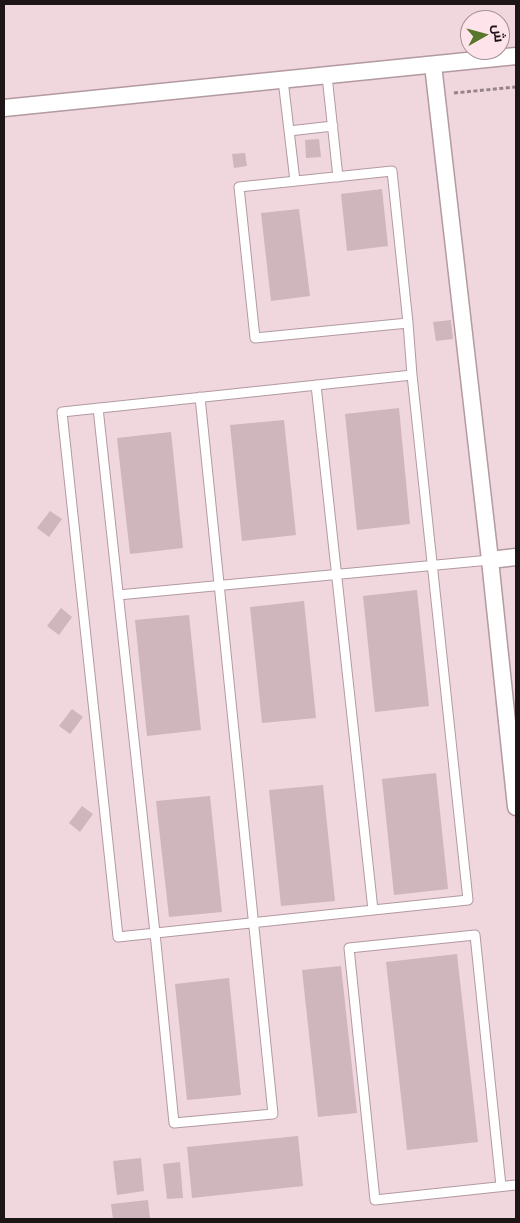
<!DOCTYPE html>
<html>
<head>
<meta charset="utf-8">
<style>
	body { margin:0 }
	#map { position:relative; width:520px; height:1223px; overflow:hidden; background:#f0d6dd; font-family:Georgia,Cairo,serif }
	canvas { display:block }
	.frame { position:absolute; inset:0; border:5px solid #1e1517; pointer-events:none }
	.north { position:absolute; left:460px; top:10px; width:50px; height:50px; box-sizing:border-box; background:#fee3ea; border:1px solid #a49196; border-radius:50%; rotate:83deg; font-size:14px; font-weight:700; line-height:20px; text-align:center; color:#1e1517 }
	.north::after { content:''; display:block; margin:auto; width:18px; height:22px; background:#59772c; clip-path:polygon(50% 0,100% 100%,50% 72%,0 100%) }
</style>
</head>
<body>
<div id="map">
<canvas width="520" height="1223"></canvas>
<div class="frame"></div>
<div class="north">ش</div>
</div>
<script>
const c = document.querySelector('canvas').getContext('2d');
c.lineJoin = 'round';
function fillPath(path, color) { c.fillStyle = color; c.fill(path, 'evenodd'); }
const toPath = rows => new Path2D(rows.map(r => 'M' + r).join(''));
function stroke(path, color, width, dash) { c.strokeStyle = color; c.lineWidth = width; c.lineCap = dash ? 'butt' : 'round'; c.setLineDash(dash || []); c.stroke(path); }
fillPath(toPath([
	[319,139,321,157,306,158,305,140],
	[245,153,247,166,234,168,232,154],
	[382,189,388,246,347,251,341,194],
	[299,209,310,296,271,301,261,213],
	[451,320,453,339,436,341,433,322],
	[399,408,410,524,357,530,345,414],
	[284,420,296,535,242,541,230,425],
	[171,432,183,548,130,554,117,438],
	[50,511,62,519,49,537,37,528],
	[417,590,429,706,375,712,363,596],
	[304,601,316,718,262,723,250,607],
	[61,608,72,617,59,635,47,626],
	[189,615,201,730,147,736,135,620],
	[72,709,83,717,70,734,59,726],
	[436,773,448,889,394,895,382,779],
	[323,785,335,901,281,906,269,790],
	[210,796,222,912,169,917,156,801],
	[82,806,93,814,80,832,69,823],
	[457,954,478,1142,407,1150,386,962],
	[341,966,357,1113,318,1117,302,970],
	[229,978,241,1095,187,1100,175,984],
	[298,1136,303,1186,192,1198,187,1147],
	[141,1158,144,1191,117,1195,113,1161],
	[180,1162,183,1198,167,1199,163,1164],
	[148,1200,150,1219,113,1219,111,1204]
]), '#cfb5bc');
const service = toPath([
	[327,76,338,177],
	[283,80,295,181],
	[289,131,333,126],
	[392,171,408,323,255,338,239,187,392,171],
	[408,323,412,375],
	[412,375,468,900,118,937,62,412,412,375],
	[316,385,373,910],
	[98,408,155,933,174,1123,273,1114,200,397],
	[118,595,490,560],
	[501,1186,475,935,349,948,375,1200,516,1185]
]);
const minor = toPath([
	[433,65,490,560,516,807],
	[4,108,516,56],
	[490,560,516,557]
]);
stroke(service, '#b29aa0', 11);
stroke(minor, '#b29aa0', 19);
stroke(toPath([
	[454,93,516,87]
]), '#978489', 3, [4, 2.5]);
stroke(service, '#fff', 9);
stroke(minor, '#fff', 16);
</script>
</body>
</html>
